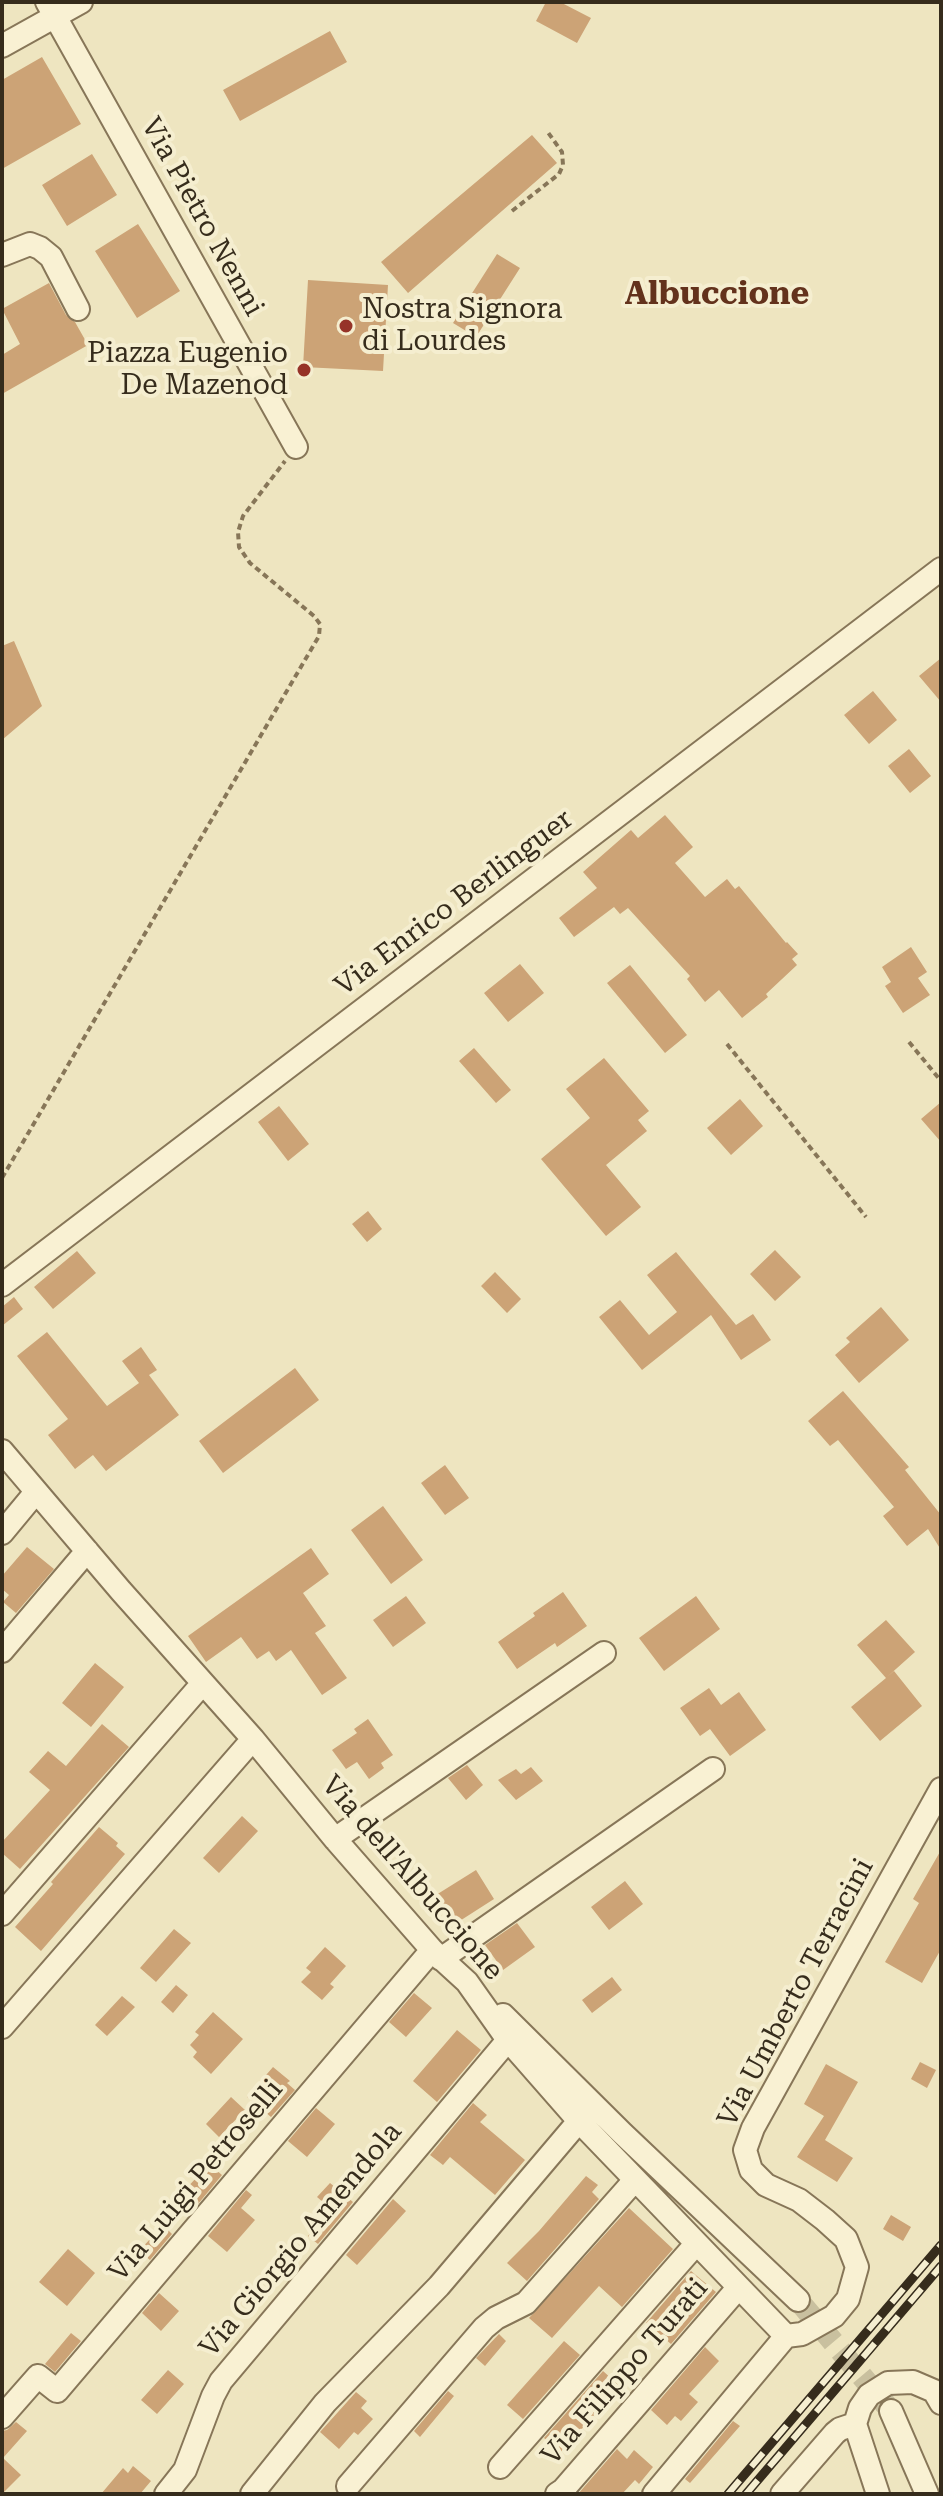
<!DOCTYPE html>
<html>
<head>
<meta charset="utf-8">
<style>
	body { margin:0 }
	#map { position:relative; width:943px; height:2496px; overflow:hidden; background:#eee5c0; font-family:"Roboto Serif",serif }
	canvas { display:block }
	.frame { position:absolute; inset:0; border:4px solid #362c1c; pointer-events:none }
</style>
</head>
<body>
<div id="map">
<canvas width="943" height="2496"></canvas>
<div class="frame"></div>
</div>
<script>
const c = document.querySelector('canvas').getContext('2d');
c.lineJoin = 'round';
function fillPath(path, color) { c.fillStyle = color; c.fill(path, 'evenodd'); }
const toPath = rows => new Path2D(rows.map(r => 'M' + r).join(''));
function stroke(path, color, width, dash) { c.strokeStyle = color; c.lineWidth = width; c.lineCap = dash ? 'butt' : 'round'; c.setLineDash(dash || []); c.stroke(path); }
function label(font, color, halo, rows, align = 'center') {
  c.font = font + ' "Roboto Serif",serif'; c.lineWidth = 8; c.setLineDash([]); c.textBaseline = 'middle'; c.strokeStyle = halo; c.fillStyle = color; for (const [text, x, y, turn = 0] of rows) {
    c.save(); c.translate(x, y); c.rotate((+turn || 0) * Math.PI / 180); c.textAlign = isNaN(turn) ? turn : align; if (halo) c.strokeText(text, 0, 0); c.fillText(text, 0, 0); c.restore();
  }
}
fillPath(toPath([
	[546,2,560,2,591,18,577,43,536,21],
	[330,31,347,62,240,121,223,90],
	[42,57,81,124,2,169,2,80],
	[532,135,557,163,408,293,381,262],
	[92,154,117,195,67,226,42,185],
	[138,224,180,291,137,318,95,251],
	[497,254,520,268,476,337,453,323],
	[308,280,388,285,383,371,303,367],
	[49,283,66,315,75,322,88,345,2,394,2,355,20,344,2,309],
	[14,641,42,706,2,740,2,646],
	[941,658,941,702,919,676],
	[873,691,897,720,869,744,844,715],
	[909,749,931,776,910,793,888,766],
	[665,815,693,847,675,863,705,897,727,879,735,889,739,886,786,943,787,942,798,954,792,959,797,965,766,994,768,997,742,1018,719,990,705,1002,687,979,690,976,628,908,620,914,614,907,574,937,559,918,597,888,583,872,631,830,638,838],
	[911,947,927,972,918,978,930,995,903,1013,885,986,891,982,882,967],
	[520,964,544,993,508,1022,484,993],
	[630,965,687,1035,665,1053,607,983],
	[474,1048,511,1090,496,1103,459,1061],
	[604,1058,649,1111,638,1120,647,1131,606,1165,641,1207,606,1236,541,1159,590,1118,566,1089],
	[740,1099,763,1126,731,1155,707,1128],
	[941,1102,941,1142,921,1119],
	[279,1106,309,1144,288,1161,258,1122],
	[368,1211,382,1229,367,1242,352,1224],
	[775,1250,801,1277,775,1301,750,1274],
	[77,1251,96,1273,53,1309,34,1287],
	[676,1252,736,1325,753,1314,771,1340,741,1360,711,1315,642,1370,599,1317,620,1300,649,1335,677,1312,647,1275],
	[495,1272,521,1299,507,1313,481,1286],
	[14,1297,23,1309,2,1326,2,1307],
	[881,1307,909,1340,859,1383,835,1355,850,1342,846,1338],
	[47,1332,107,1406,139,1383,122,1361,141,1347,157,1370,149,1375,179,1415,106,1471,93,1455,75,1469,48,1435,68,1419,17,1356],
	[295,1368,319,1400,223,1473,199,1441],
	[843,1391,909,1467,905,1470,941,1515,941,1550,928,1529,907,1546,883,1516,894,1507,838,1440,830,1446,808,1421],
	[445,1465,469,1498,445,1515,421,1483],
	[383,1506,423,1560,391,1584,351,1530],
	[27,1547,54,1569,16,1613,3,1602,9,1595,2,1589,2,1576],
	[311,1548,329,1574,303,1593,326,1626,315,1633,347,1678,322,1695,291,1650,276,1661,269,1651,257,1659,241,1637,206,1662,188,1636],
	[563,1592,587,1626,557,1647,555,1643,517,1669,498,1642,535,1616,533,1613],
	[406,1596,426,1623,393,1647,373,1620],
	[696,1596,720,1629,664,1671,639,1638],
	[886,1620,915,1652,887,1677,894,1671,922,1706,880,1741,851,1707,886,1678,857,1645],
	[95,1663,124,1687,91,1727,62,1703],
	[709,1688,721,1705,739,1692,766,1730,730,1756,710,1729,700,1736,680,1708],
	[368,1719,393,1755,381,1763,384,1768,369,1779,357,1762,346,1769,332,1750,357,1733,354,1729],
	[102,1724,129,1747,20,1869,2,1853,2,1842,50,1790,29,1772,48,1751,66,1766],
	[467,1765,483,1785,466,1800,448,1778],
	[531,1767,543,1781,516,1800,498,1780,516,1769,521,1774],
	[242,1816,258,1831,219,1873,203,1858],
	[99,1827,118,1843,116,1846,125,1854,41,1951,15,1927,53,1884,51,1882],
	[941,1850,941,1949,922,1983,885,1962,919,1903,913,1899],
	[476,1870,494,1899,455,1924,436,1895],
	[625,1881,643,1904,609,1930,591,1907],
	[517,1923,535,1947,503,1970,485,1945],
	[174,1929,191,1943,156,1982,140,1968],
	[325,1947,346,1966,330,1984,334,1987,322,2000,301,1982,311,1972,306,1968],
	[612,1977,622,1990,592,2013,582,2000],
	[176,1985,188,1995,173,2013,161,2002],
	[414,1993,432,2008,406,2037,389,2022],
	[122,1996,135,2007,107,2036,95,2025],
	[213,2012,243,2039,211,2074,193,2057,197,2052,190,2045,199,2035,195,2032],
	[457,2030,481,2050,437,2102,413,2081],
	[920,2062,936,2070,927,2088,911,2079],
	[826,2064,858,2082,825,2140,853,2158,837,2182,797,2157,824,2116,804,2104],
	[273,2067,290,2081,287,2083,295,2090,271,2117,247,2097],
	[231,2097,245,2110,219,2137,206,2124],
	[473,2103,487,2115,480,2122,525,2160,495,2195,450,2157,443,2165,430,2155],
	[316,2108,335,2124,307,2157,288,2141],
	[209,2164,222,2175,198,2204,184,2191],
	[586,2176,598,2185,592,2192,599,2199,527,2281,507,2263,539,2231],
	[330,2183,353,2202,318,2244,308,2236,331,2209,317,2197],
	[246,2190,252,2195,241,2208,255,2220,227,2252,208,2236],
	[393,2199,406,2211,357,2265,346,2255],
	[629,2208,673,2249,622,2307,599,2286,552,2338,529,2318],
	[891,2215,911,2227,903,2241,883,2229],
	[163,2225,172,2234,150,2260,139,2251],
	[68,2249,95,2273,67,2306,39,2282],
	[691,2271,716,2292,671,2344,646,2323],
	[159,2293,179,2311,161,2331,142,2313],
	[71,2333,81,2341,55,2372,45,2364],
	[499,2334,506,2341,485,2366,476,2358],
	[564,2341,580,2355,523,2419,507,2405],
	[705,2347,719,2361,689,2394,698,2402,681,2421,675,2416,667,2425,651,2410],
	[168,2370,184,2384,157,2414,141,2400],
	[603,2371,624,2390,600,2417,596,2413,561,2452,544,2438],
	[448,2391,454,2396,420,2437,414,2431],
	[356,2392,367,2401,361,2408,373,2419,358,2435,354,2432,339,2449,320,2432],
	[733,2421,740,2426,690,2483,685,2479],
	[16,2422,27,2431,3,2458,21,2475,2,2494,2,2431,7,2430],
	[617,2449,627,2459,634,2450,653,2467,639,2484,635,2480,622,2494,578,2494],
	[133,2466,151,2481,140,2494,101,2494,123,2468,128,2473]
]), '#cca376');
stroke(toPath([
	[798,2300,891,2411]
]), '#c9c09f', 22, [22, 11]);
const minor = toPath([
	[47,2,296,447],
	[2,46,81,2],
	[2,255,30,244,40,248,51,257,78,309],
	[2,1285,941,569],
	[2,1451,121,1591,253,1739,335,1839,432,1950,467,1982,508,2040,579,2121,786,2336],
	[2,1533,36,1492],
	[2,1651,87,1551],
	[335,1839,604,1653],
	[2,1914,203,1683],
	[441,1959,713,1769],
	[503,2015,622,2133,798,2300],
	[2,2027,253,1739],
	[786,2336,802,2334,834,2316,848,2299,857,2267,846,2239,825,2220,799,2200,766,2185,751,2170,745,2150,753,2128,941,1789],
	[891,2411,927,2494],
	[2,2417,38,2376,57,2391,432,1950],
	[855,2424,860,2408,869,2395,888,2383,913,2382,934,2391,941,2403],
	[855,2424,878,2494],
	[500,2467,696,2244],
	[348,2486,484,2328,496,2318,526,2303,634,2181],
	[166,2494,185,2470,213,2396,221,2381,508,2040],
	[252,2494,325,2403,439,2286,579,2121],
	[557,2494,563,2490,738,2288],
	[654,2494,786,2336],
	[782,2494,835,2433,840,2429,855,2424]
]);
stroke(minor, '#877658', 26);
stroke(toPath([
	[512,211,559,174,563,165,562,152,547,131],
	[909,1042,941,1081],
	[727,1044,866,1217],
	[2,1178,319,636,320,624,314,616,250,563,239,547,238,532,243,516,285,461]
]), '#877658', 4, [6, 4]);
stroke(minor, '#f9f1d3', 22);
const rail = toPath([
	[728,2494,941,2245],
	[746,2494,941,2266]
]);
stroke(rail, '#362c1c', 9);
stroke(rail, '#f5eed0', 6, [18]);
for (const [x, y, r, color] of [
	[346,326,8,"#963328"],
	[304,370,8,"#963328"]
]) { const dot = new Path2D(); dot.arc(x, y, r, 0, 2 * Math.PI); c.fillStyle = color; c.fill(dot); stroke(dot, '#f5eed0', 3); }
label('28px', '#362c1c', '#f5eed0', [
	["Via Pietro Nenni",202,217,61],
	["Via Enrico Berlinguer",454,903,-37],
	["Via dell'Albuccione",412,1878,49],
	["Via Umberto Terracini",796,1993,-62],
	["Via Luigi Petroselli",196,2181,-50],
	["Via Giorgio Amendola",301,2240,-50],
	["Via Filippo Turati",625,2372,-49]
]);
label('28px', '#362c1c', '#f5eed0', [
	["Nostra Signora",362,310],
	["di Lourdes",362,342],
	["Piazza Eugenio",288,354,"right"],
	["De Mazenod",288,386,"right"]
], 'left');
label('bold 32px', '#63321c', '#f5eed0', [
	["Albuccione",717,295]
]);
</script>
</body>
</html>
